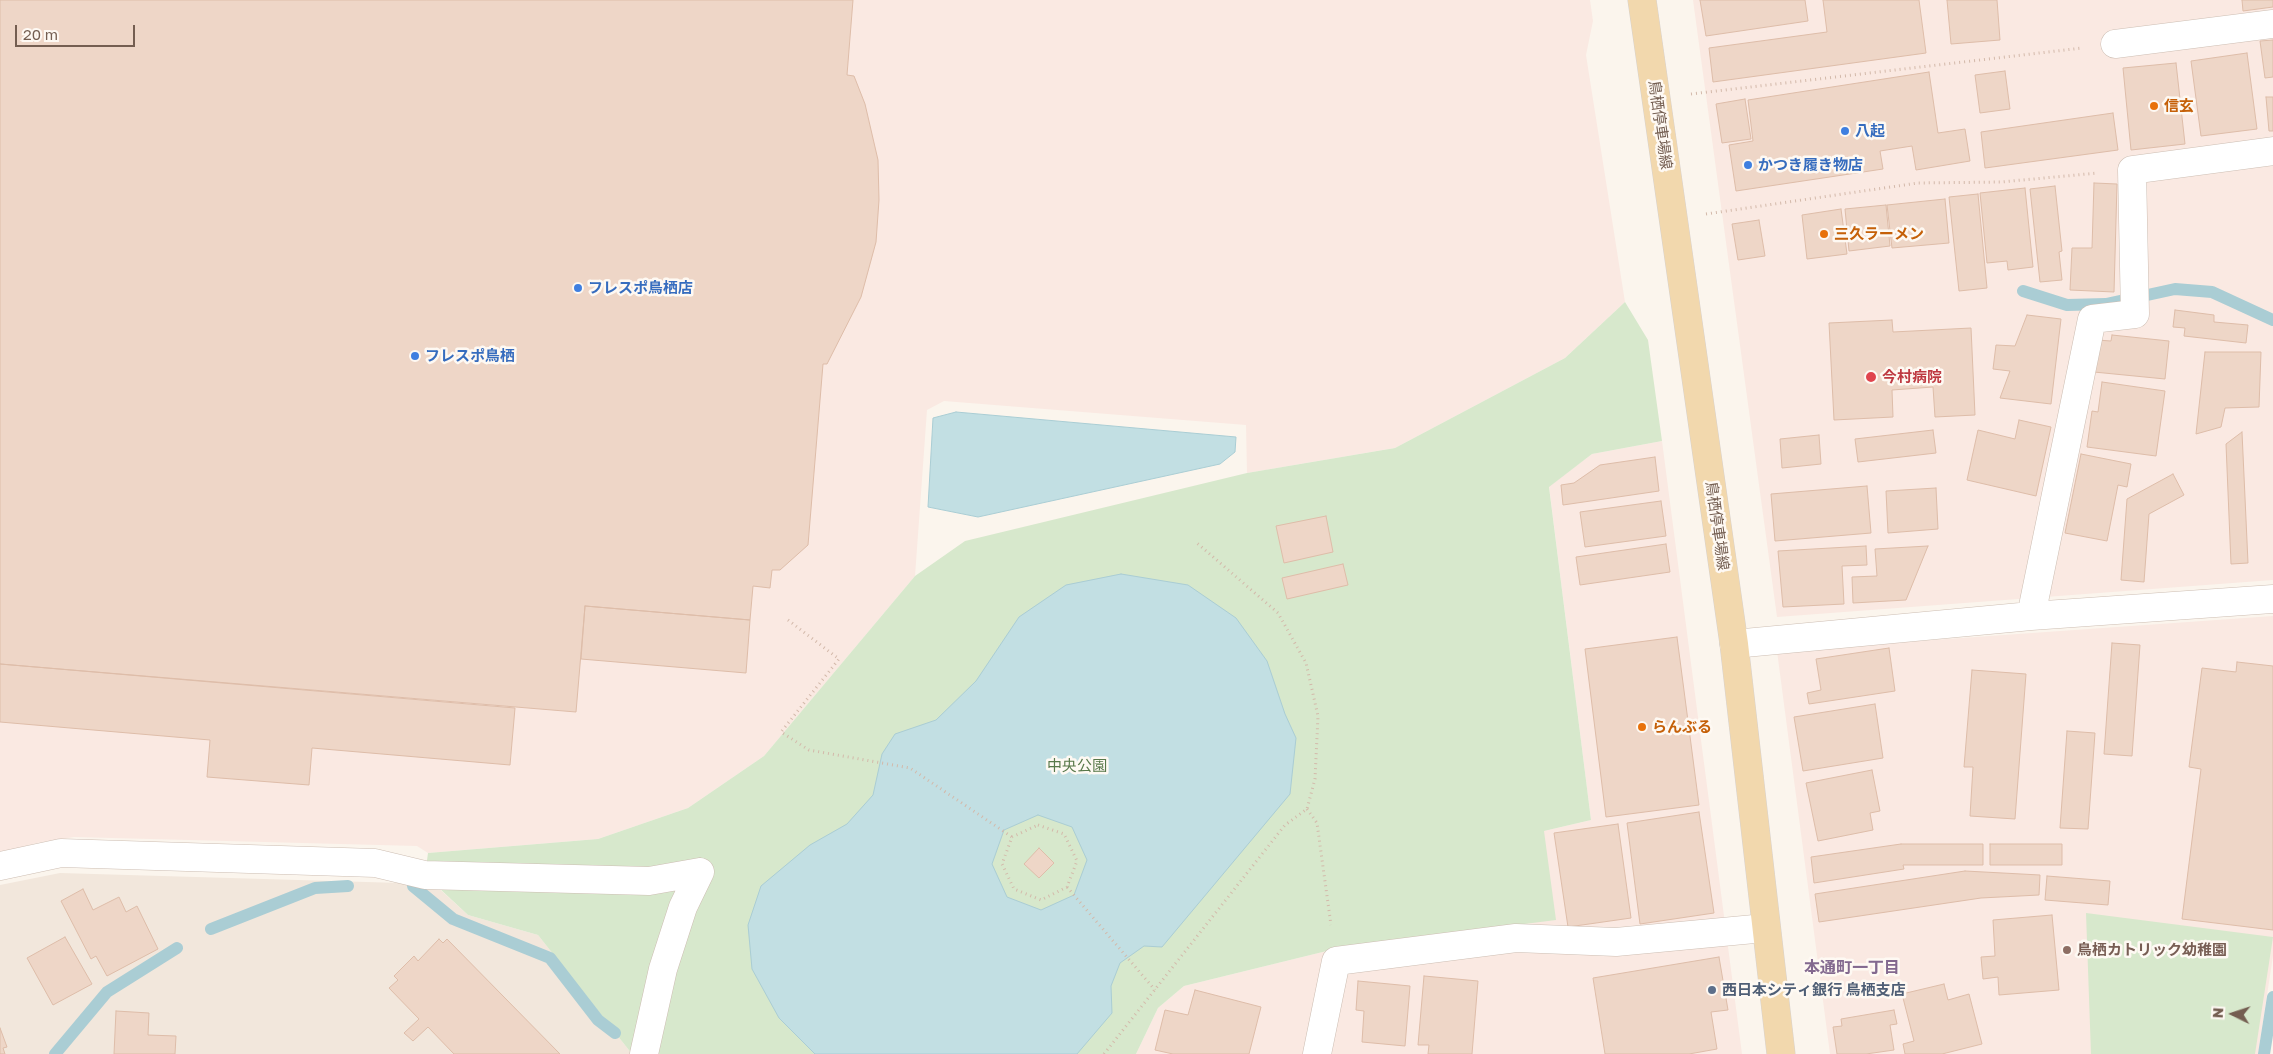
<!DOCTYPE html>
<html>
<head>
<meta charset="utf-8">
<style>
	body { margin:0 }
	#map { position:relative; width:2273px; height:1054px; overflow:hidden; background:#fbf5ed; font-family:"Golos Text",sans-serif }
	canvas { display:block }
	.north { position:absolute; left:2208px; top:989px; width:50px; height:50px; -webkit-text-stroke:4px #fef9f3; paint-order:stroke; rotate:274deg; font-size:14px; font-weight:700; line-height:20px; text-align:center; color:#745e51 }
	.north::after { content:''; display:block; margin:auto; width:18px; height:22px; background:#745e51; clip-path:polygon(50% 0,100% 100%,50% 72%,0 100%) }
	.scale { position:absolute; left:15px; top:25px; width:120px; height:22px; box-sizing:border-box; border:2px solid #745e51; border-top:0; padding-left:6px; font-size:15px; line-height:18px; white-space:nowrap; color:#745e51; -webkit-text-stroke:4px #fef9f3; paint-order:stroke }
</style>
</head>
<body>
<div id="map">
<canvas width="2273" height="1054"></canvas>
<div class="north">N</div>
<div class="scale">20 m</div>
</div>
<script>
const c = document.querySelector('canvas').getContext('2d');
c.lineJoin = 'round';
function fillPath(path, color) { c.fillStyle = color; c.fill(path, 'evenodd'); }
const toPath = rows => new Path2D(rows.map(r => 'M' + r).join(''));
function stroke(path, color, width, dash) { c.strokeStyle = color; c.lineWidth = width; c.lineCap = dash ? 'butt' : 'round'; c.setLineDash(dash || []); c.stroke(path); }
function label(font, color, halo, rows, align = 'center') {
  c.font = font + ' "Golos Text","Noto Sans JP",sans-serif'; c.lineWidth = 5; c.setLineDash([]); c.textBaseline = 'middle'; c.strokeStyle = halo; c.fillStyle = color; for (const [text, x, y, turn = 0] of rows) {
    c.save(); c.translate(x, y); c.rotate((+turn || 0) * Math.PI / 180); c.textAlign = isNaN(turn) ? turn : align; if (halo) c.strokeText(text, 0, 0); c.fillText(text, 0, 0); c.restore();
  }
}
fillPath(toPath([
	[60,873,434,884,468,915,538,935,632,1054,0,1054,0,885]
]), '#f2e7dc');
fillPath(toPath([
	[0,0,1590,0,1593,21,1586,55,1625,302,1565,358,1395,448,1247,473,1246,425,944,401,927,410,915,576,764,756,688,808,598,839,428,853,417,846,74,837,37,843,0,853],
	[1693,0,2273,0,2273,580,1777,617],
	[1662,441,1742,1054,1136,1054,1158,1008,1184,986,1343,947,1544,831,1591,820,1549,486,1592,454],
	[2273,616,2273,956,2258,1054,1830,1054,1777,651]
]), '#fae9e2');
fillPath(toPath([
	[1625,302,1648,340,1662,441,1592,454,1549,487,1591,820,1544,831,1556,920,1343,947,1184,986,1158,1008,1136,1054,632,1054,538,935,468,915,425,875,428,853,598,839,688,808,764,756,915,576,965,541,1247,473,1395,448,1565,358],
	[2086,913,2273,937,2255,1054,2091,1054]
]), '#d7e8cc');
const water = toPath([
	[956,412,1236,437,1235,452,1220,464,978,517,928,507,933,418,956,412],
	[1121,574,1188,585,1236,618,1267,661,1285,714,1296,738,1290,794,1162,947,1144,946,1120,963,1111,986,1112,1013,1077,1054,815,1054,779,1018,752,969,748,925,761,886,810,845,847,824,873,795,882,754,895,734,936,720,976,681,1019,617,1066,585,1121,574],
	[1038,815,1072,827,1087,860,1074,895,1041,910,1007,897,992,864,1004,830,1038,815]
]);
fillPath(water, '#c2dfe3');
stroke(water, '#aacdd4', 1);
stroke(toPath([
	[2023,291,2067,305,2106,304,2175,289,2212,292,2273,320],
	[413,886,453,919,550,958,598,1020,615,1033],
	[211,929,315,888,348,886],
	[55,1054,107,992,177,948],
	[2264,1054,2273,997]
]), '#aacdd4', 12);
const building = toPath([
	[0,0,853,0,847,75,854,76,865,104,878,160,879,200,876,242,861,297,827,364,823,364,808,545,780,570,772,570,770,588,753,586,750,620,585,606,576,712,0,664,0,0],
	[1700,0,1805,0,1808,21,1706,36,1700,0],
	[1823,0,1919,0,1926,53,1713,82,1709,48,1827,32,1823,0],
	[1947,0,1997,0,2000,40,1951,44,1947,0],
	[2242,0,2273,0,2273,7,2243,11,2242,0],
	[2273,40,2273,77,2265,78,2260,41,2273,40],
	[2247,53,2257,129,2201,136,2191,61,2247,53],
	[2176,63,2185,144,2131,150,2123,68,2176,63],
	[2005,71,2010,109,1980,113,1975,75,2005,71],
	[1929,72,1938,133,1965,129,1970,161,1916,170,1912,146,1880,151,1883,169,1736,191,1729,145,1753,141,1748,100,1929,72],
	[2266,97,2273,97,2273,131,2269,131,2266,97],
	[1745,99,1751,139,1722,143,1716,104,1745,99],
	[2113,113,2118,150,1985,168,1981,132,2113,113],
	[2094,183,2117,184,2114,292,2070,290,2072,248,2092,248,2094,183],
	[2055,186,2062,251,2059,252,2062,280,2040,282,2030,189,2055,186],
	[2025,188,2033,267,2008,270,2007,261,1987,263,1980,193,2025,188],
	[1978,194,1987,288,1959,291,1949,197,1978,194],
	[1945,199,1949,243,1892,248,1887,205,1945,199],
	[1886,205,1890,246,1849,251,1845,209,1886,205],
	[1841,209,1847,254,1807,259,1802,215,1841,209],
	[1759,220,1765,256,1738,260,1732,224,1759,220],
	[2175,310,2214,315,2214,322,2248,325,2246,343,2184,336,2185,328,2173,327,2175,310],
	[2027,315,2061,319,2051,404,2000,398,2010,371,1993,369,1996,345,2015,346,2027,315],
	[1892,320,1893,332,1971,328,1975,415,1935,417,1933,387,1892,390,1893,417,1834,420,1829,323,1892,320],
	[2112,335,2169,341,2165,379,2094,372,2097,340,2111,341,2112,335],
	[2205,352,2261,352,2259,407,2225,408,2221,427,2196,434,2205,352],
	[2102,382,2165,391,2156,456,2087,447,2092,411,2098,412,2102,382],
	[2019,420,2051,427,2036,496,1967,480,1978,430,2015,439,2019,420],
	[1933,430,1936,453,1858,462,1855,439,1933,430],
	[2242,432,2248,563,2231,564,2226,444,2242,432],
	[1819,435,1821,464,1782,468,1780,439,1819,435],
	[2081,454,2131,464,2127,487,2118,485,2107,541,2065,533,2081,454],
	[1655,457,1659,491,1563,505,1561,485,1574,483,1600,465,1655,457],
	[2173,474,2184,495,2149,514,2144,582,2121,580,2127,499,2173,474],
	[1867,486,1871,533,1775,541,1771,494,1867,486],
	[1936,488,1938,529,1888,533,1886,491,1936,488],
	[1661,501,1666,536,1585,547,1580,512,1661,501],
	[1326,516,1333,552,1284,563,1276,526,1326,516],
	[1666,544,1670,572,1580,585,1576,557,1666,544],
	[1866,546,1867,565,1842,566,1844,604,1783,607,1778,551,1866,546],
	[1928,546,1906,600,1853,603,1852,577,1877,576,1875,549,1928,546],
	[1343,564,1348,585,1287,599,1282,578,1343,564],
	[585,606,750,620,746,673,581,659,585,606],
	[1677,637,1699,805,1606,817,1585,649,1677,637],
	[2112,643,2140,645,2132,756,2104,754,2112,643],
	[1889,648,1895,691,1809,704,1807,693,1821,690,1816,659,1889,648],
	[2237,662,2273,666,2273,930,2182,919,2201,769,2189,767,2202,668,2236,672,2237,662],
	[0,664,515,708,510,765,312,748,309,785,207,777,210,740,0,722,0,664],
	[1972,670,2026,674,2015,819,1970,816,1973,767,1964,767,1972,670],
	[1875,704,1883,758,1803,771,1794,717,1875,704],
	[2067,731,2095,733,2088,829,2060,828,2067,731],
	[1872,770,1880,811,1870,813,1873,830,1818,841,1806,783,1872,770],
	[1699,812,1714,913,1640,924,1627,823,1699,812],
	[1618,824,1631,918,1568,927,1554,833,1618,824],
	[1901,844,1983,844,1983,865,1903,865,1904,869,1814,883,1811,857,1901,844],
	[1990,844,2062,844,2062,865,1990,865,1990,844],
	[1039,848,1054,863,1039,878,1024,864,1039,848],
	[1965,871,2040,875,2039,895,1981,898,1819,922,1815,894,1965,871],
	[2047,876,2110,881,2108,905,2045,900,2047,876],
	[83,889,93,910,119,897,126,912,137,906,158,949,107,976,96,956,91,959,61,901,83,889],
	[2052,915,2059,990,1999,995,1998,977,1983,979,1981,957,1995,956,1993,920,2052,915],
	[65,937,92,984,53,1005,27,958,65,937],
	[439,939,443,943,447,939,560,1054,454,1054,428,1027,413,1041,404,1033,419,1019,389,988,398,980,394,976,414,956,418,961,439,939],
	[1719,957,1728,1010,1711,1012,1717,1049,1689,1054,1605,1054,1593,978,1719,957],
	[1424,976,1478,981,1472,1054,1428,1054,1429,1045,1418,1045,1424,976],
	[1358,981,1410,986,1405,1046,1362,1042,1364,1011,1356,1010,1358,981],
	[1944,984,1948,1000,1969,994,1982,1044,1942,1054,1905,1054,1903,1044,1914,1041,1902,994,1944,984],
	[1195,990,1261,1007,1249,1054,1173,1054,1155,1050,1165,1010,1188,1015,1195,990],
	[1894,1010,1897,1024,1890,1025,1894,1050,1866,1054,1837,1054,1833,1027,1842,1026,1841,1019,1894,1010],
	[116,1011,149,1013,148,1035,176,1036,175,1054,114,1054,116,1011],
	[0,1028,7,1047,3,1048,5,1054,0,1054,0,1028]
]);
fillPath(building, '#eed6c7');
stroke(building, '#debda9', 1);
const minor = toPath([
	[2115,44,2273,24],
	[2031,616,2092,319,2135,314,2132,170,2273,151],
	[1734,644,2031,616,2273,599],
	[0,866,61,853,375,863,425,875,649,881,700,872],
	[644,1054,663,969,683,907,700,872],
	[1317,1054,1336,961,1516,938,1616,942,1765,928]
]);
const major = toPath([
	[1642,0,1734,644,1781,1054]
]);
stroke(minor, '#cdbeb3', 29);
stroke(major, '#d8d2ce', 29);
stroke(toPath([
	[1691,94,2082,48],
	[1706,214,1918,183,2001,182,2098,173],
	[788,620,839,659,781,732,809,750,910,768,1012,837],
	[1307,809,1317,823,1331,925],
	[1038,825,1064,834,1077,861,1067,887,1041,900,1014,889,1002,864,1012,837,1038,825],
	[1067,887,1155,990],
	[1104,1054,1285,825,1307,809,1315,779,1318,716,1306,663,1278,613,1197,543]
]), '#d3b9aa', 3, [1, 4]);
stroke(minor, '#fff', 28);
stroke(major, '#f2d8ad', 28);
for (const [x, y, r, color] of [
	[2154,106,5,"#e8710a"],
	[1845,131,5,"#3f7fe0"],
	[1748,165,5,"#3f7fe0"],
	[1824,234,5,"#e8710a"],
	[578,288,5,"#3f7fe0"],
	[415,356,5,"#3f7fe0"],
	[1871,377,6,"#e0444e"],
	[1642,727,5,"#e8710a"],
	[2067,950,5,"#8d6e63"],
	[1712,990,5,"#5c6f8a"]
]) { const dot = new Path2D(); dot.arc(x, y, r, 0, 2 * Math.PI); c.fillStyle = color; c.fill(dot); stroke(dot, '#fef9f3', 2); }
label('bold 15px', '#c56008', '#fef9f3', [
	["信玄",2164,106],
	["三久ラーメン",1834,234],
	["らんぶる",1652,727]
], 'left');
label('15px', '#745e51', '#fef9f3', [
	["鳥栖停車場線",1660,125,82],
	["鳥栖停車場線",1717,526,82]
]);
label('bold 15px', '#366cbe', '#fef9f3', [
	["八起",1855,131],
	["かつき履き物店",1758,165],
	["フレスポ鳥栖店",588,288],
	["フレスポ鳥栖",425,356]
], 'left');
label('bold 15px', '#be3a42', '#fef9f3', [
	["今村病院",1882,377]
], 'left');
label('15px', '#58784a', '#fef9f3', [
	["中央公園",1077,766]
]);
label('bold 15px', '#785e54', '#fef9f3', [
	["鳥栖カトリック幼稚園",2077,950]
], 'left');
label('bold 15px', '#4e5e75', '#fef9f3', [
	["西日本シティ銀行 鳥栖支店",1722,990]
], 'left');
label('bold 16px', '#83698f', '#fef9f3', [
	["本通町一丁目",1852,968]
]);
</script>
</body>
</html>
